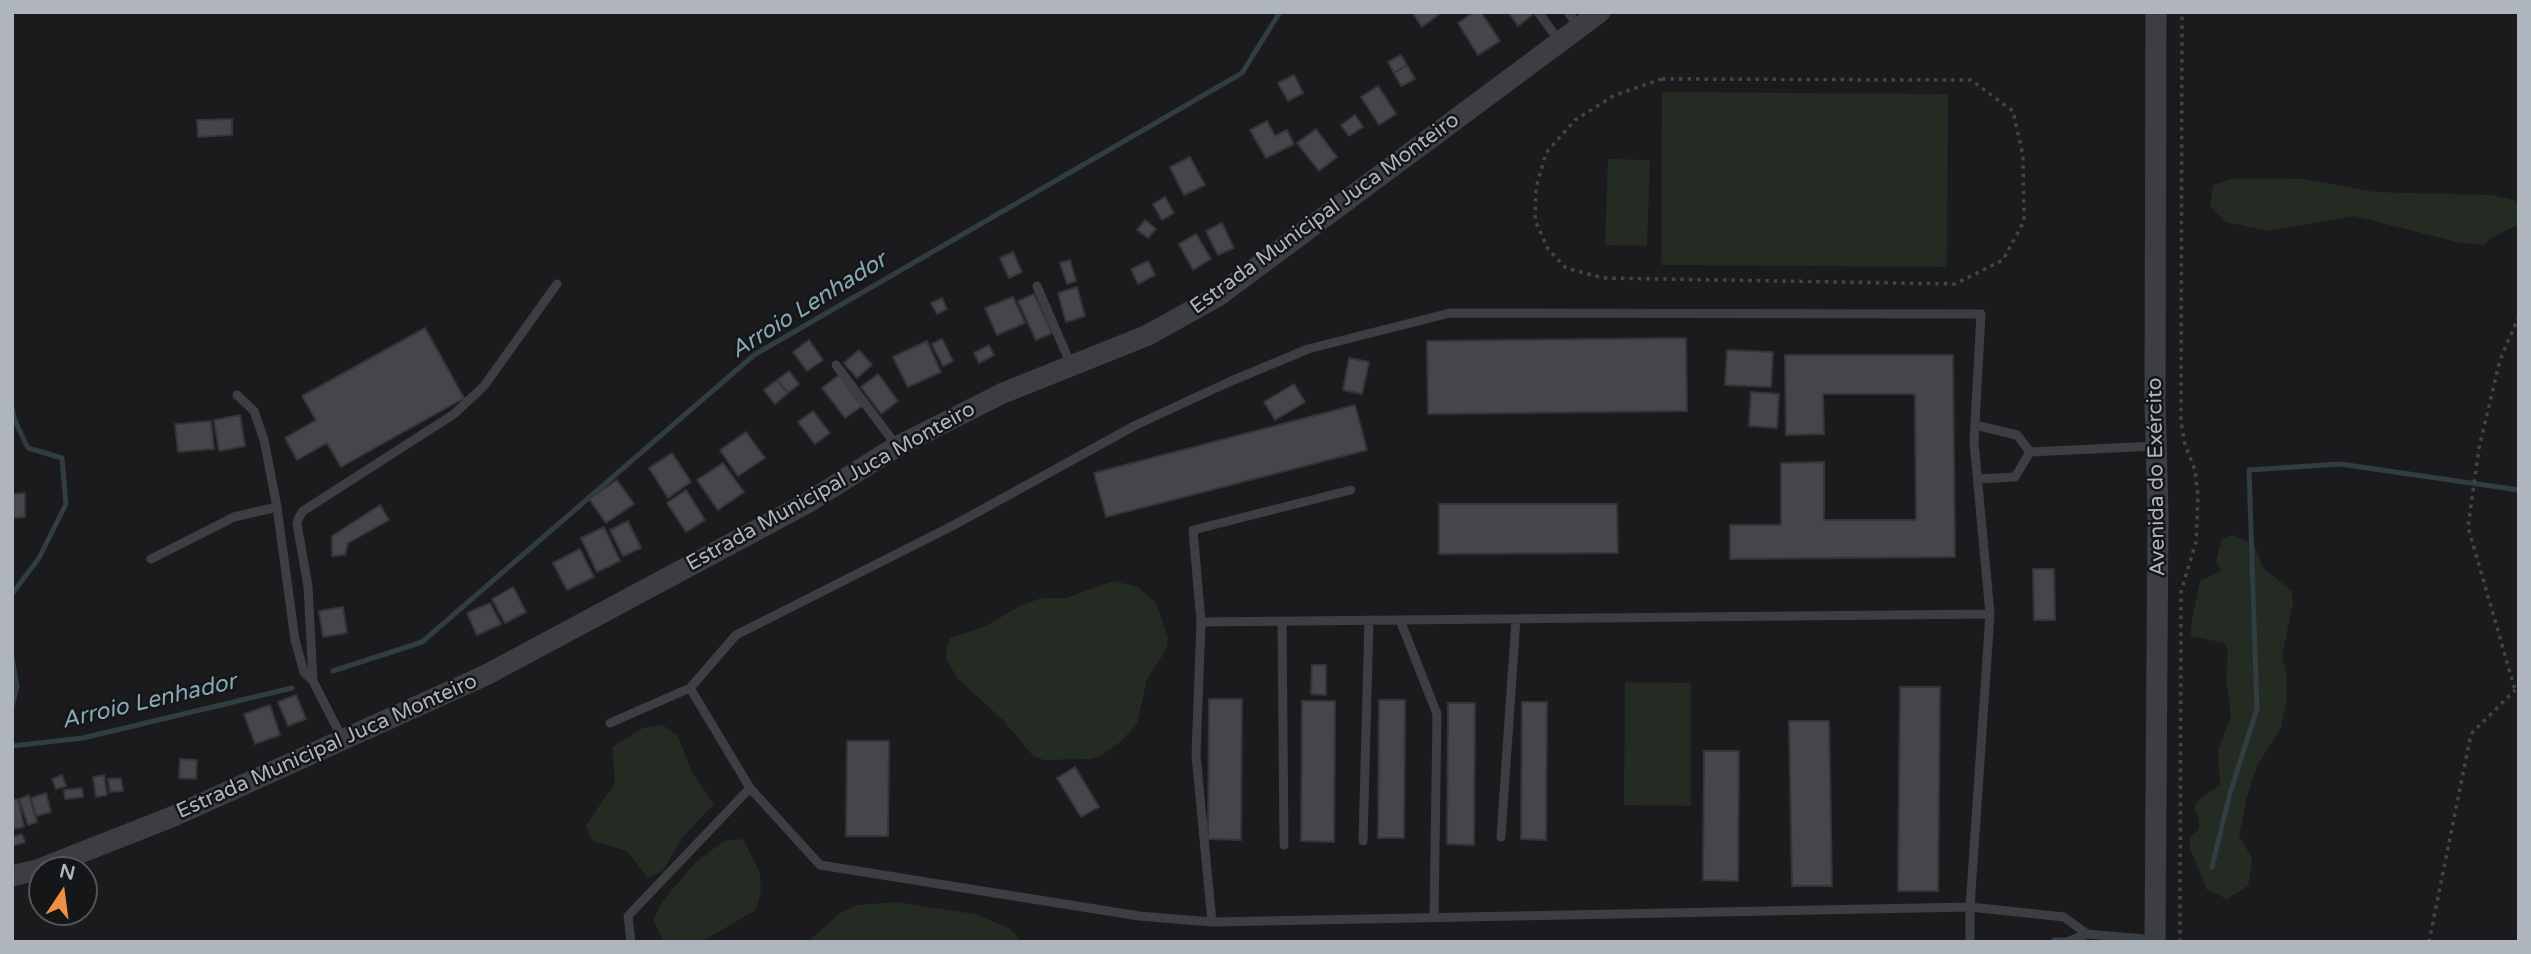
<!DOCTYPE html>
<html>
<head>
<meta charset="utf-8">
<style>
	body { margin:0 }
	#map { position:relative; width:2531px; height:954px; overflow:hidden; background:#1b1b1d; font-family:"Varela Round",sans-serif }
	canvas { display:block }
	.frame { position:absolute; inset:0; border:14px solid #aeb5bc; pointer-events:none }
	.north { position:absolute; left:28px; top:856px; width:70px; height:70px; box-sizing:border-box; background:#151618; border:2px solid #52565a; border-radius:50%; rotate:13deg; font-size:19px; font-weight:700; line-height:28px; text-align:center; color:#aeb5bc }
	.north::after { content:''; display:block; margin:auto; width:24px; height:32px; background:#ed9042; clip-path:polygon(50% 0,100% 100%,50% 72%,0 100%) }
</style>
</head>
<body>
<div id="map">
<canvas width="2531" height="954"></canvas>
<div class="frame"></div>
<div class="north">N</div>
</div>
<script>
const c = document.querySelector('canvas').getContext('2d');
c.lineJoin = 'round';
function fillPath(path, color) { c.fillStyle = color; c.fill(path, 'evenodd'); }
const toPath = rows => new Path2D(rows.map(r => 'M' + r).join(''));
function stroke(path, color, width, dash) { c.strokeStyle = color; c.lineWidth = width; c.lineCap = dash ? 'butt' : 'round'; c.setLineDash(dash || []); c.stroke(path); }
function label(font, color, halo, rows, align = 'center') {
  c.font = font + ' "Varela Round",sans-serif'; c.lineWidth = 5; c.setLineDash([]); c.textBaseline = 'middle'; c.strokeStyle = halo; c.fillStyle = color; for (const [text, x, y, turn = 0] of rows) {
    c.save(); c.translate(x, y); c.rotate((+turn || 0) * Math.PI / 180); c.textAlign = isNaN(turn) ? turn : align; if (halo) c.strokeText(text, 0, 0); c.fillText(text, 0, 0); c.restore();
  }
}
fillPath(toPath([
	[1662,92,1948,94,1947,267,1661,265],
	[1608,159,1650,160,1647,246,1605,245],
	[2235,178,2305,179,2375,192,2491,195,2514,200,2519,205,2519,224,2491,238,2484,245,2461,243,2354,216,2269,231,2226,222,2210,207,2213,185],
	[2233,535,2255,546,2263,568,2292,591,2293,603,2282,656,2287,678,2286,703,2281,728,2257,766,2247,797,2239,836,2252,858,2251,871,2248,886,2227,899,2207,890,2190,848,2190,837,2199,829,2199,818,2194,808,2200,799,2220,785,2218,750,2231,716,2226,679,2228,652,2224,643,2191,636,2191,625,2200,581,2221,571,2216,561,2222,538],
	[1113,581,1138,587,1156,603,1168,638,1166,650,1147,679,1137,724,1120,742,1101,756,1090,759,1044,760,1033,756,1003,720,959,680,947,661,946,649,950,638,986,626,1018,607,1041,598,1066,598],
	[1625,682,1691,683,1691,806,1624,805],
	[663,725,678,736,692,772,714,804,681,839,663,871,648,878,627,851,592,841,586,825,615,783,612,747,643,728],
	[743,839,760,873,761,892,756,910,701,942,663,942,654,920,661,903,696,862,724,841],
	[897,902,974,914,1009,928,1022,942,808,942,840,913,857,905]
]), '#232b22');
stroke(toPath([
	[12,407,15,421,28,448,62,458,66,504,39,558,12,594],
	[12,657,17,687,12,706],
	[333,671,422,642,754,355,1242,73,1280,12],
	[12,746,83,738,292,688],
	[2212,867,2230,793,2257,709,2249,470,2340,464,2519,490]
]), '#303d41', 5);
const building = toPath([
	[1412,12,1442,12,1422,27,1412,12],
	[1474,12,1481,12,1500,41,1478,55,1458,23,1474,12],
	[1508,12,1530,12,1532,15,1518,26,1508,12],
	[1401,55,1407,65,1394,73,1388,62,1401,55],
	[1407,65,1415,79,1401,86,1394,73,1407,65],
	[1294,75,1303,93,1288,101,1278,83,1294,75],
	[1378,86,1396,114,1379,125,1361,97,1378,86],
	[1355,115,1363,127,1349,136,1341,125,1355,115],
	[232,119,232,135,198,137,197,120,232,119],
	[1267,121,1275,136,1287,130,1294,144,1266,158,1250,130,1267,121],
	[1316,129,1337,157,1319,171,1297,143,1316,129],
	[1190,157,1205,185,1184,195,1170,167,1190,157],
	[1165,197,1174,213,1162,220,1153,204,1165,197],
	[1145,220,1156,229,1148,238,1137,230,1145,220],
	[1222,223,1234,248,1218,255,1206,231,1222,223],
	[1196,234,1211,259,1193,270,1179,244,1196,234],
	[1013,252,1022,272,1009,278,1000,258,1013,252],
	[1070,260,1076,281,1067,284,1060,263,1070,260],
	[1148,261,1155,275,1138,284,1131,269,1148,261],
	[1077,287,1085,316,1066,322,1058,293,1077,287],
	[1034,294,1052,333,1036,340,1018,301,1034,294],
	[1013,297,1025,323,997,335,985,308,1013,297],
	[942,298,947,309,937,314,931,303,942,298],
	[425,328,464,398,341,467,327,443,297,460,285,438,316,420,302,396,425,328],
	[1686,338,1687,411,1428,414,1427,341,1686,338],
	[942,339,953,361,943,366,932,344,942,339],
	[809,340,823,360,807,371,793,352,809,340],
	[927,341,941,372,908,387,893,357,927,341],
	[989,345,994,355,979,363,974,353,989,345],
	[859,350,872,365,857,378,844,363,859,350],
	[1727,350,1773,352,1771,387,1725,385,1727,350],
	[1785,355,1953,355,1955,557,1730,559,1730,525,1781,525,1781,463,1824,462,1824,520,1916,520,1915,394,1823,394,1824,434,1786,435,1785,355],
	[1349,358,1369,362,1362,394,1343,390,1349,358],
	[789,371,799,384,788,393,777,380,789,371],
	[878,374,898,401,881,414,861,387,878,374],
	[839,375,862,406,845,418,822,388,839,375],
	[777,380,788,393,775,404,764,390,777,380],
	[1294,384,1305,402,1275,420,1264,402,1294,384],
	[1751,392,1779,394,1777,428,1749,426,1751,392],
	[1355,405,1367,450,1106,517,1094,473,1355,405],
	[813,411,830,433,815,444,798,422,813,411],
	[240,415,245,446,219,451,214,420,240,415],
	[211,421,214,449,178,452,175,424,211,421],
	[746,432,765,458,738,476,720,450,746,432],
	[672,453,691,482,668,498,649,468,672,453],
	[723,463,744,492,718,510,697,480,723,463],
	[617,480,634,504,606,523,589,499,617,480],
	[686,490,705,520,686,532,667,503,686,490],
	[25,493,25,517,12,518,12,494,25,493],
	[1439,504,1617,504,1618,553,1439,554,1439,504],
	[380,505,389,520,348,543,345,555,332,556,332,536,380,505],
	[628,521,641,548,623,556,610,530,628,521],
	[604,527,620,561,597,572,581,538,604,527],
	[580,549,594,577,567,590,553,563,580,549],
	[2033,569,2054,569,2055,620,2034,620,2033,569],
	[513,587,526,612,505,623,492,599,513,587],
	[490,603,501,624,477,635,467,613,490,603],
	[343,607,347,633,323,637,319,611,343,607],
	[1312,665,1326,665,1326,695,1311,694,1312,665],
	[1900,687,1940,687,1938,891,1898,891,1900,687],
	[296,695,306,719,288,726,278,702,296,695],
	[1209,699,1242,699,1241,840,1208,839,1209,699],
	[1379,700,1405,700,1404,838,1378,838,1379,700],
	[1302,701,1335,701,1334,842,1301,841,1302,701],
	[1522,702,1547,702,1546,840,1521,839,1522,702],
	[1448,703,1475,703,1474,845,1447,844,1448,703],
	[270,705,280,735,255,744,244,714,270,705],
	[1789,721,1829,721,1832,886,1792,886,1789,721],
	[847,741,889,741,888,836,846,836,847,741],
	[1704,751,1739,751,1738,881,1703,880,1704,751],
	[180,759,197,760,196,779,179,778,180,759],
	[1075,767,1099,807,1081,817,1057,778,1075,767],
	[62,775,66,786,56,789,52,779,62,775],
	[104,775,107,795,96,797,93,777,104,775],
	[121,778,123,791,110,792,108,779,121,778],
	[82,788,83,797,65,799,64,790,82,788],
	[46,793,51,812,36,816,31,798,46,793],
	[29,795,37,822,28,825,19,799,29,795],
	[18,799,24,827,12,829,12,800,18,799],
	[22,834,25,842,12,846,12,837,22,834]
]);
fillPath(building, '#45464a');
stroke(building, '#353539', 2);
stroke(toPath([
	[1662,79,1971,80,2013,111,2023,156,2024,221,2003,260,1955,284,1603,278,1566,268,1548,249,1535,220,1536,188,1546,153,1575,120,1615,95,1662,79],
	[2519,316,2500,360,2479,448,2468,527,2515,690,2519,693],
	[2180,942,2181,592,2196,542,2198,496,2195,470,2185,445,2181,422,2182,12],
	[2429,942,2471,734,2515,690]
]), '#424549', 3.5, [3.5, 5]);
stroke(toPath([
	[1538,12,1560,42],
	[1568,12,1579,27],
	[1037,286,1071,365],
	[836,365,896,445],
	[237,395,254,411,264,440,277,507,295,640,304,672,313,681,343,740],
	[1975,425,2017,435,2030,452,2156,446],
	[1978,479,2015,477,2030,452],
	[151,559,234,517,277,507],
	[1400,620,1437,714,1434,918],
	[1282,621,1284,845],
	[1201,622,1193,530,1351,490],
	[313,681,308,586,297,524,299,517,303,511,454,414,484,386,557,284],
	[690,688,750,788,820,865,1139,916,1212,922,1970,907,1990,614],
	[610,723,690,688,736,635,956,524,1134,426,1229,382,1308,349,1450,313,1981,314,1974,442,1990,614,1201,622,1196,755,1212,922],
	[1501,837,1516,619],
	[1363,841,1369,620],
	[631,942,628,916,750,788],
	[1970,942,1970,907,2064,917,2087,934],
	[2055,942,2067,942,2087,934,2155,940]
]), '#3c3e42', 9);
stroke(toPath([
	[12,876,37,870,174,816,486,675,807,503,896,447,1003,393,1148,335,1218,296,1600,12],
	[2155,942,2158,514,2155,403,2156,12]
]), '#3c3e42', 21);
label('21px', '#aeb5bc', '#151618', [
	["Estrada Municipal Juca Monteiro",1325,214,-36],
	["Avenida do Exército",2157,477,-91],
	["Estrada Municipal Juca Monteiro",831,487,-29],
	["Estrada Municipal Juca Monteiro",327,747,-24]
]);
label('italic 23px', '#86a9b5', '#151618', [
	["Arroio Lenhador",809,306,-32],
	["Arroio Lenhador",149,702,-13]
]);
</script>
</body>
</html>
